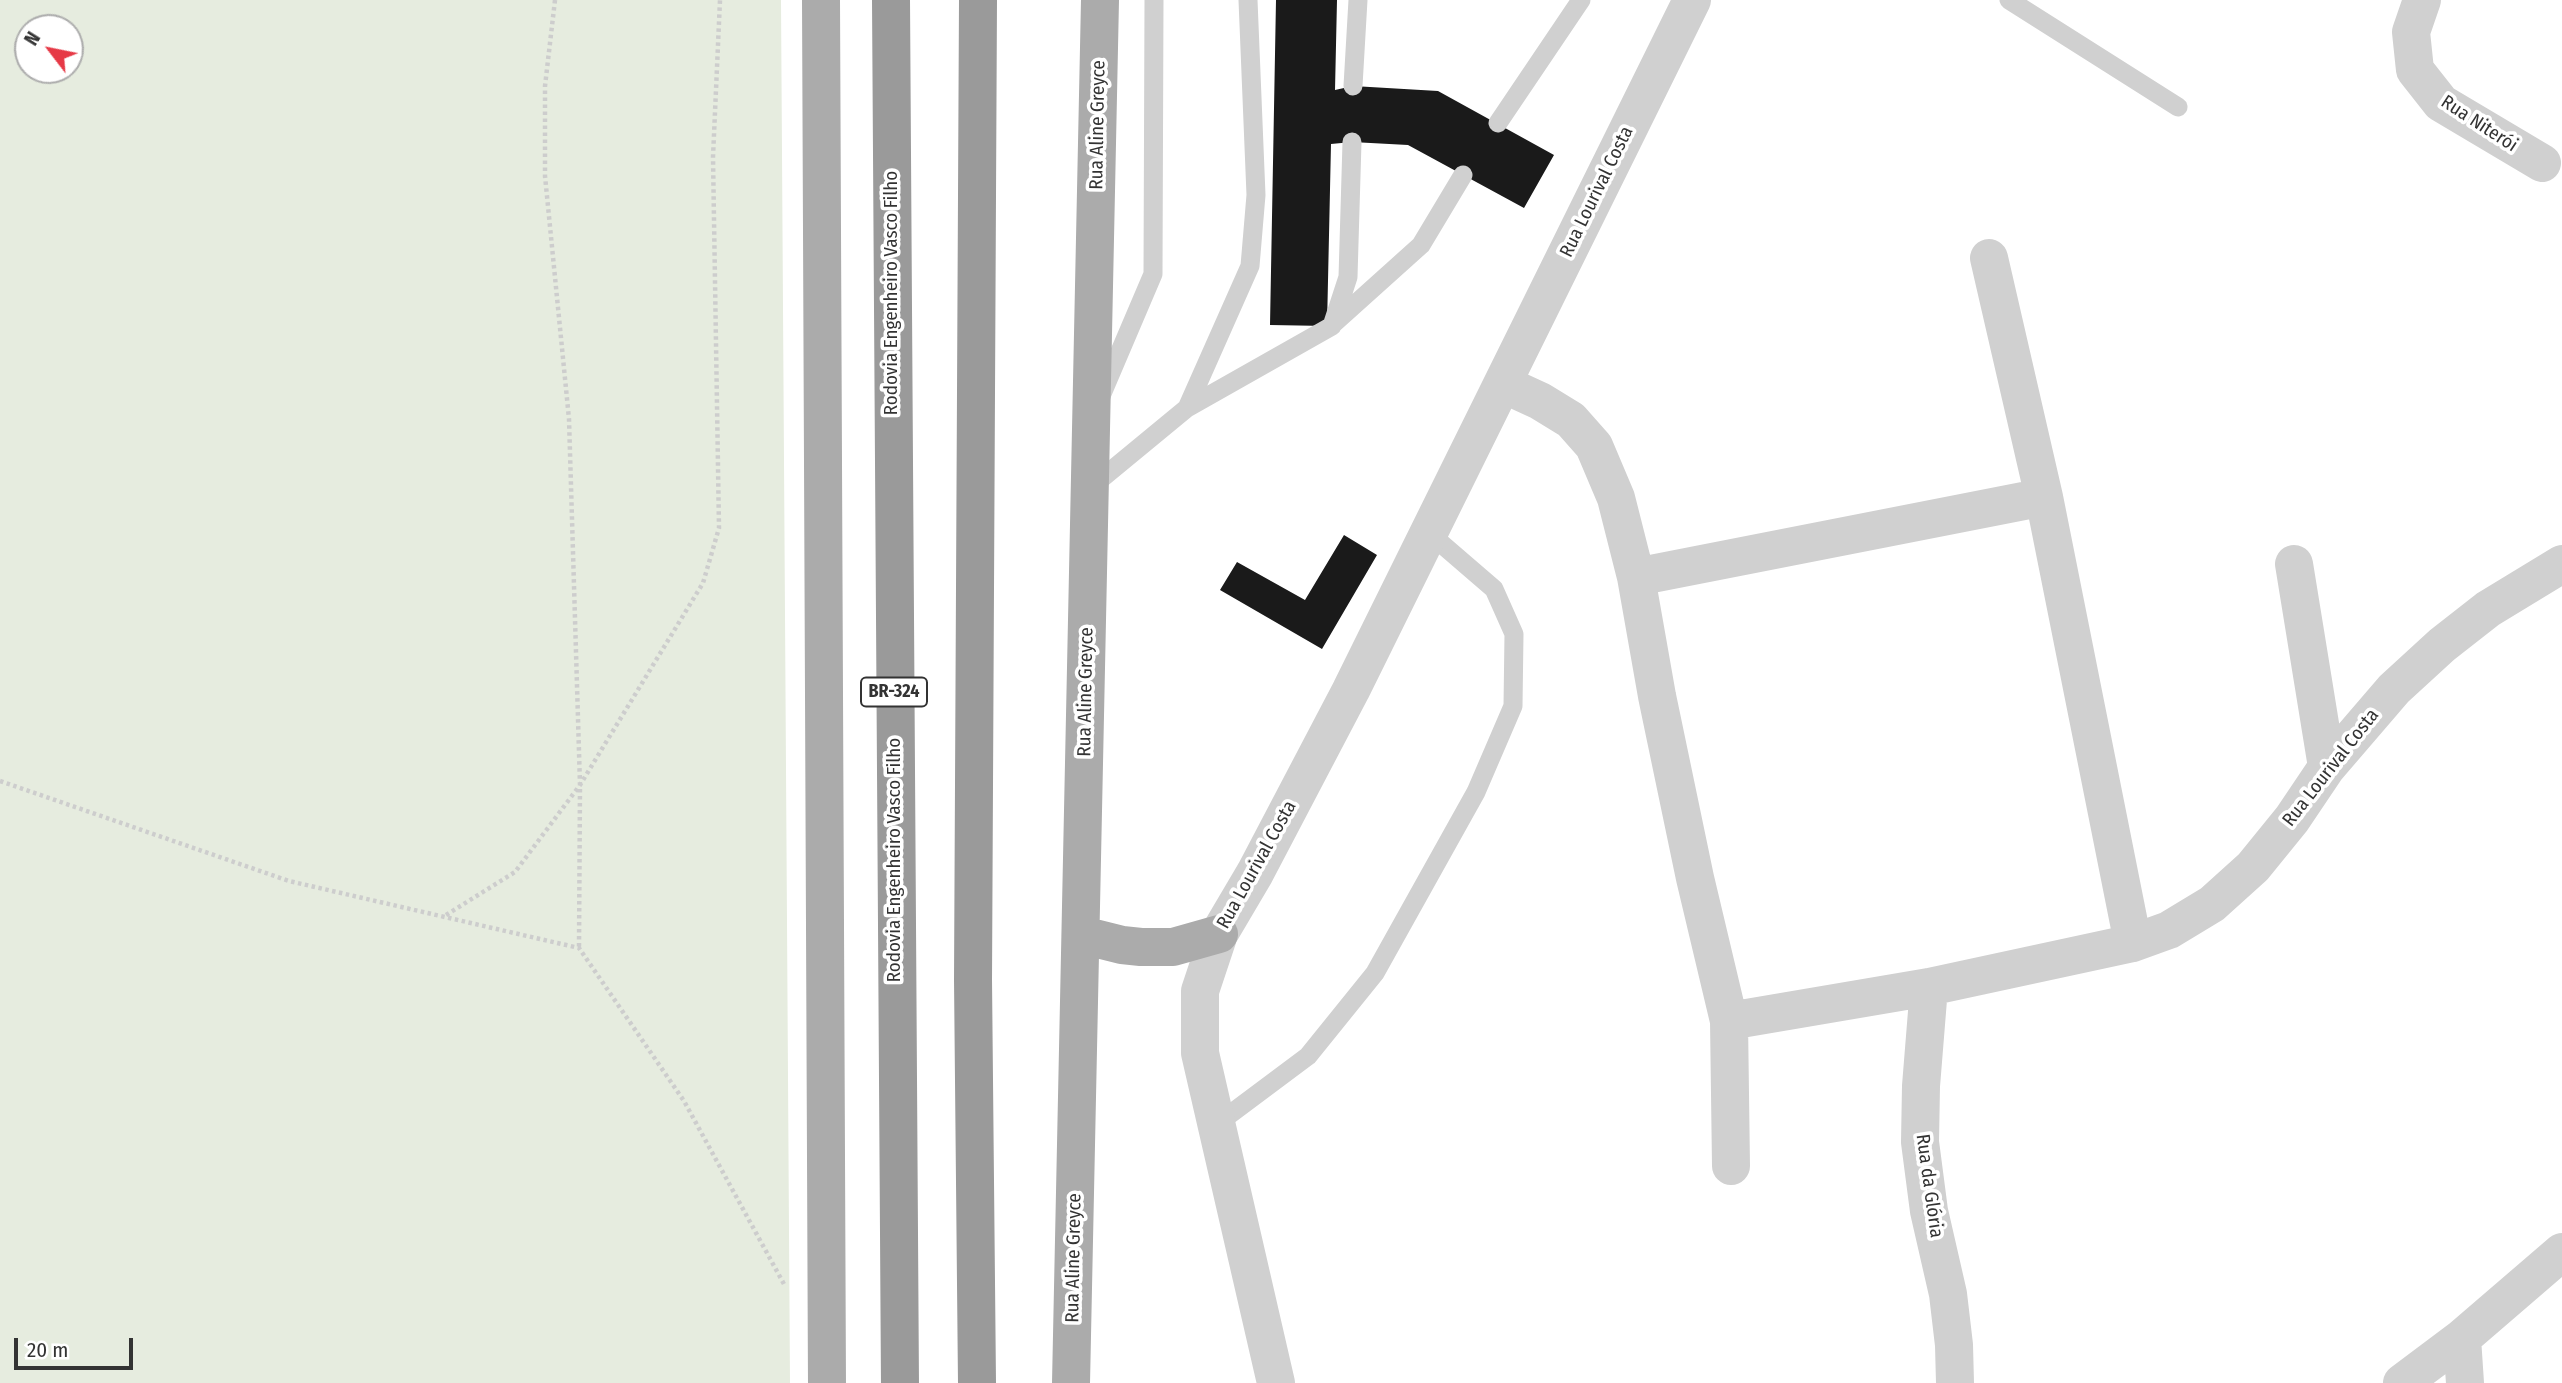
<!DOCTYPE html>
<html>
<head>
<meta charset="utf-8">
<style>
	body { margin:0 }
	#map { position:relative; width:2562px; height:1383px; overflow:hidden; background:#fff; font-family:"Fira Sans Condensed",sans-serif }
	canvas { display:block }
	.north { position:absolute; left:14px; top:14px; width:70px; height:70px; box-sizing:border-box; background:#fff; border:2px solid #adadad; border-radius:50%; rotate:302deg; font-size:19px; font-weight:700; line-height:28px; text-align:center; color:#333 }
	.north::after { content:''; display:block; margin:auto; width:24px; height:32px; background:#e63946; clip-path:polygon(50% 0,100% 100%,50% 72%,0 100%) }
	.scale { position:absolute; left:14px; top:1338px; width:119px; height:32px; box-sizing:border-box; border:4px solid #333; border-top:0; padding-left:9px; font-size:21px; line-height:24px; white-space:nowrap; color:#333; -webkit-text-stroke:5px #fff; paint-order:stroke }
</style>
</head>
<body>
<div id="map">
<canvas width="2562" height="1383"></canvas>
<div class="north">N</div>
<div class="scale">20 m</div>
</div>
<script>
const c = document.querySelector('canvas').getContext('2d');
c.lineJoin = 'round';
function fillPath(path, color) { c.fillStyle = color; c.fill(path, 'evenodd'); }
const toPath = rows => new Path2D(rows.map(r => 'M' + r).join(''));
function stroke(path, color, width, dash) { c.strokeStyle = color; c.lineWidth = width; c.lineCap = dash ? 'butt' : 'round'; c.setLineDash(dash || []); c.stroke(path); }
function label(font, color, halo, rows, align = 'center') {
  c.font = font + ' "Fira Sans Condensed",sans-serif'; c.lineWidth = 7; c.setLineDash([]); c.textBaseline = 'middle'; c.strokeStyle = halo; c.fillStyle = color; for (const [text, x, y, turn = 0] of rows) {
    c.save(); c.translate(x, y); c.rotate((+turn || 0) * Math.PI / 180); c.textAlign = isNaN(turn) ? turn : align; if (halo) c.strokeText(text, 0, 0); c.fillText(text, 0, 0); c.restore();
  }
}
fillPath(toPath([
	[0,0,781,0,790,1383,0,1383],
	[70,28,70,70,28,70,28,28]
]), '#e6ecdf');
fillPath(toPath([
	[1276,0,1337,0,1335,90,1353,86,1438,91,1554,155,1524,208,1408,145,1352,142,1331,144,1327,326,1270,325],
	[1344,535,1377,555,1322,649,1220,590,1237,562,1305,600]
]), '#1a1a1a');
stroke(toPath([
	[555,0,545,86,545,176,569,419,580,785,579,948],
	[0,781,289,881,579,948,684,1101,785,1286],
	[446,915,515,872,580,785,703,583,719,528,713,157,720,0]
]), '#cdcdcd', 4.5, [3.5, 3.5]);
stroke(toPath([
	[2009,0,2178,107],
	[1353,86,1358,0],
	[1498,123,1581,0],
	[1332,325,1421,245,1463,175],
	[1101,396,1153,274,1154,0],
	[1187,408,1332,326,1348,277,1352,142],
	[1090,488,1187,408,1250,266,1256,195,1248,0],
	[1217,1124,1308,1056,1375,973,1476,792,1513,706,1514,634,1494,589,1429,533]
]), '#d0d0d0', 19);
stroke(toPath([
	[2422,0,2411,32,2415,70,2441,103,2542,163],
	[1989,258,2044,497,2133,943],
	[1503,384,1540,401,1571,420,1594,446,1616,498,1636,577,1657,696,1695,878,1729,1021,1731,1166],
	[2294,564,2327,767],
	[1636,577,2044,497],
	[1929,987,1921,1086,1920,1142,1929,1211,1948,1294,1954,1345,1955,1383],
	[1729,1021,1929,987,2133,943,2169,930,2212,904,2253,867,2292,819,2327,767,2394,689,2442,645,2488,609,2562,564],
	[2462,1338,2465,1383],
	[1276,1383,1200,1053,1200,991,1219,934,1255,873,1351,690,1692,0],
	[2402,1383,2462,1338,2562,1252]
]), '#d0d0d0', 38);
stroke(toPath([
	[821,0,827,1383],
	[1082,935,1122,945,1141,947,1173,947,1219,934],
	[1071,1383,1100,0]
]), '#ababab', 38);
stroke(toPath([
	[891,0,900,1383],
	[977,1383,973,979,978,0]
]), '#9a9a9a', 38);
for (const [x, y, w] of [
	[894,692,66]
]) { const box = new Path2D(); box.roundRect(x - w / 2, y - 14.5, w, 29, 5); c.fillStyle = '#fff'; c.fill(box); stroke(box, '#333', 2); }
label('bold 18px', '#333', null, [
	["BR-324",894,692]
]);
label('19px', '#333', '#fff', [
	["Rua Niterói",2479,124,33],
	["Rua Aline Greyce",1098,125,-89],
	["Rua Lourival Costa",1597,192,-64],
	["Rodovia Engenheiro Vasco Filho",892,293,-90],
	["Rua Aline Greyce",1086,692,-89],
	["Rua Lourival Costa",2331,768,-52],
	["Rodovia Engenheiro Vasco Filho",895,860,-90],
	["Rua Lourival Costa",1257,865,-61],
	["Rua da Glória",1929,1186,82],
	["Rua Aline Greyce",1074,1258,-89]
]);
</script>
</body>
</html>
